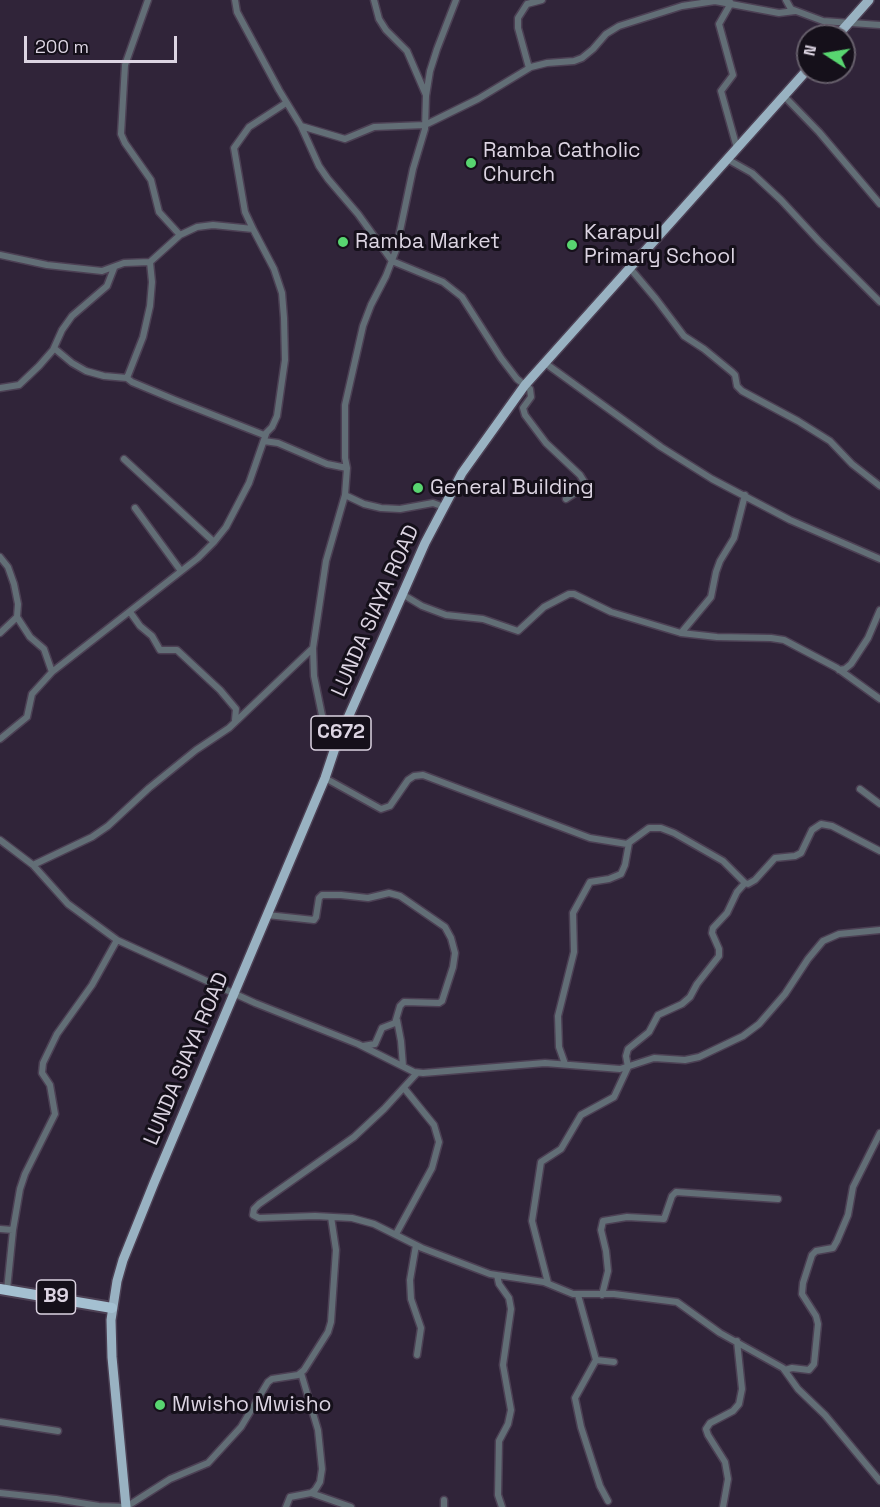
<!DOCTYPE html>
<html>
<head>
<meta charset="utf-8">
<style>
	body { margin:0 }
	#map { position:relative; width:880px; height:1507px; overflow:hidden; background:#302439; font-family:"Space Grotesk",sans-serif }
	canvas { display:block }
	.north { position:absolute; left:796px; top:24px; width:60px; height:60px; box-sizing:border-box; background:#15101a; border:2px solid #655e6a; border-radius:50%; rotate:282deg; font-size:16px; font-weight:700; line-height:24px; text-align:center; color:#dcd4e2 }
	.north::after { content:''; display:block; margin:auto; width:21px; height:27px; background:#58d570; clip-path:polygon(50% 0,100% 100%,50% 72%,0 100%) }
	.scale { position:absolute; left:24px; top:36px; width:153px; height:27px; box-sizing:border-box; border:3px solid #dcd4e2; border-top:0; padding-left:8px; font-size:18px; line-height:21px; white-space:nowrap; color:#dcd4e2; -webkit-text-stroke:4px #15101a; paint-order:stroke }
</style>
</head>
<body>
<div id="map">
<canvas width="880" height="1507"></canvas>
<div class="north">N</div>
<div class="scale">200 m</div>
</div>
<script>
const c = document.querySelector('canvas').getContext('2d');
c.lineJoin = 'round';
const toPath = rows => new Path2D(rows.map(r => 'M' + r).join(''));
function stroke(path, color, width, dash) { c.strokeStyle = color; c.lineWidth = width; c.lineCap = dash ? 'butt' : 'round'; c.setLineDash(dash || []); c.stroke(path); }
function label(font, color, halo, rows, align = 'center') {
  c.font = font + ' "Space Grotesk",sans-serif'; c.lineWidth = 6; c.setLineDash([]); c.textBaseline = 'middle'; c.strokeStyle = halo; c.fillStyle = color; for (const [text, x, y, turn = 0] of rows) {
    c.save(); c.translate(x, y); c.rotate((+turn || 0) * Math.PI / 180); c.textAlign = isNaN(turn) ? turn : align; if (halo) c.strokeText(text, 0, 0); c.fillText(text, 0, 0); c.restore();
  }
}
const minor = toPath([
	[148,0,125,65,121,134,125,143,151,180,159,212,180,235],
	[235,0,237,12,279,90,301,126,319,166,328,179,358,214,392,261,443,282,462,297,501,358,517,379,530,389,531,397,523,408,525,415,546,443,580,475,585,483,584,487,566,499],
	[374,0,379,19,386,30,407,51,426,95],
	[786,0,791,9,823,21,880,25],
	[729,1,731,3,719,24,733,75,721,91,737,148],
	[529,68,518,28,518,18,527,4,542,0],
	[784,96,819,132,880,204],
	[301,126,345,139,374,127,425,125,478,99,531,67,547,63,574,61,582,58,593,49,606,34,619,26,682,6,715,1,779,13,795,11],
	[727,159,752,173,781,200,819,241,880,302],
	[0,255,47,265,102,271,124,263,150,262,180,235,197,227,213,225,253,229,245,212,234,148,249,127,286,103],
	[150,262,152,282,150,306,143,337,127,378,132,382,175,400,264,435,272,427,277,416,285,360,284,318,282,293,274,269,253,229],
	[629,267,656,299,684,336,704,349,732,372,735,375,737,386,742,391,798,421,830,441,852,464,880,486],
	[54,348,72,363,86,371,104,376,127,378],
	[545,363,661,447,712,479,790,520,880,559],
	[0,388,19,385,39,366,53,350,62,330,72,316,107,286,114,268],
	[264,441,278,443,327,464,347,468],
	[124,459,214,542],
	[345,495,364,504,381,508,400,509,433,503,444,507],
	[135,508,181,571],
	[0,557,8,567,14,584,18,604,17,617,30,637,44,649,52,672],
	[402,594,422,606,446,615,483,619,518,631,544,607,569,594,574,594,611,612,681,633,711,597,716,572,720,561,734,538,745,495],
	[130,612,140,626,152,636,160,650,177,650,220,690,236,709,235,720],
	[0,633,17,617],
	[681,633,717,637,771,638,784,640,837,668,880,699],
	[839,670,845,669,851,664,868,638,880,610],
	[0,739,27,717,32,694,52,672,198,558,214,542,226,527,249,483,266,434],
	[336,745,327,734,324,725,314,676,313,648,326,561,345,495,347,468,345,458,345,405,363,326,371,305,386,276,396,250,413,169,425,129,426,96,430,71,437,49,456,0],
	[325,778,381,809,390,806,408,780,414,776,423,775,590,838,627,844,649,828,661,828,674,833,723,861,745,883,748,884,755,880,775,858,795,856,801,853,812,830,821,824,832,826,880,851],
	[860,789,880,804],
	[0,840,33,865,68,904,117,940,255,1003,358,1044,414,1072,423,1073,545,1063,620,1069,654,1058,685,1060,699,1057,743,1036,759,1024,785,994,808,959,823,941,839,934,880,930],
	[33,865,92,837,108,826,149,788,196,750,229,728,313,648],
	[267,915,314,920,316,917,319,898,322,895,341,895,368,898,389,893,400,896,445,927,451,938,455,953,453,967,442,1001,439,1003,404,1002,400,1006,395,1023,382,1028,375,1044,363,1046],
	[397,1020,401,1041,403,1066],
	[565,1064,559,1047,558,1016,574,952,573,913,590,882,609,879,621,874,625,865,629,843],
	[417,1073,384,1109,354,1137,259,1204,254,1209,253,1215,259,1218,315,1216,352,1218,374,1224,422,1248,490,1274,544,1282,573,1294,614,1294,677,1302,720,1333,783,1368,798,1389,825,1415,880,1481],
	[0,1229,13,1230],
	[396,1234,432,1168,439,1142,434,1125,404,1088],
	[416,1245,410,1280,411,1299,421,1328,417,1355],
	[497,1275,499,1284,509,1298,511,1309,503,1365,511,1410,508,1424,499,1441,498,1495,502,1507],
	[548,1283,532,1221,541,1162,561,1149,581,1115,614,1097,628,1067,626,1056,628,1049,649,1032,658,1015,682,1004,690,997,697,984,719,956,719,949,712,933,713,928,727,913,737,892,745,883],
	[7,1290,13,1230,20,1189,25,1174,55,1114,50,1085,42,1073,43,1063,57,1034,92,985,117,940],
	[578,1295,596,1360,614,1362],
	[602,1295,608,1271,606,1251,601,1230,603,1221,627,1217,664,1219,672,1196,676,1192,778,1199],
	[596,1360,575,1398,581,1427,600,1486,608,1501],
	[785,1370,792,1368,809,1370,814,1364,818,1324,816,1316,802,1294,803,1283,812,1255,816,1251,833,1248,837,1241,848,1215,853,1187,880,1133],
	[0,1422,58,1431],
	[0,1493,56,1499,99,1506,126,1507],
	[311,1493,351,1507],
	[126,1507,170,1479,208,1463,241,1427,268,1382,272,1379,298,1375,304,1370,328,1332,331,1322,336,1250,331,1217],
	[286,1507,290,1497,311,1493,315,1490,320,1482,322,1469,318,1430,301,1373],
	[444,1507,444,1500],
	[723,1507,728,1479,725,1462,708,1435,706,1429,710,1423,733,1411,739,1404,742,1389,737,1341]
]);
const primary = toPath([
	[837,36,869,0],
	[126,1507,112,1357,111,1320,117,1281,123,1260,154,1183,325,778,336,745,425,543,462,473,525,385,808,69]
]);
const trunk = toPath([
	[0,1289,112,1308]
]);
stroke(minor, '#4c4054', 9);
stroke(primary, '#4c4054', 12);
stroke(trunk, '#4c4054', 14);
stroke(minor, '#626e76', 6);
stroke(primary, '#99b2c2', 9);
stroke(trunk, '#a4c0d1', 10);
for (const [x, y, r, color] of [
	[471,163,6,"#58d570"],
	[343,242,6,"#58d570"],
	[572,245,6,"#58d570"],
	[418,488,6,"#58d570"],
	[160,1405,6,"#58d570"]
]) { const dot = new Path2D(); dot.arc(x, y, r, 0, 2 * Math.PI); c.fillStyle = color; c.fill(dot); stroke(dot, '#15101a', 2); }
for (const [x, y, w] of [
	[341,733,60],
	[56,1297,39]
]) { const box = new Path2D(); box.roundRect(x - w / 2, y - 17, w, 34, 4.5); c.fillStyle = '#15101a'; c.fill(box); stroke(box, '#dcd4e2', 1.5); }
label('bold 20px', '#dcd4e2', null, [
	["C672",341,733],
	["B9",56,1297]
]);
label('21px', '#dcd4e2', '#15101a', [
	["Ramba Catholic",483,151],
	["Church",483,175],
	["Karapul",584,233],
	["Primary School",584,257],
	["Ramba Market",355,242],
	["General Building",430,488],
	["Mwisho Mwisho",172,1405]
], 'left');
label('21px', '#dcd4e2', '#15101a', [
	["LUNDA SIAYA ROAD",376,611,-66],
	["LUNDA SIAYA ROAD",187,1059,-67]
]);
</script>
</body>
</html>
